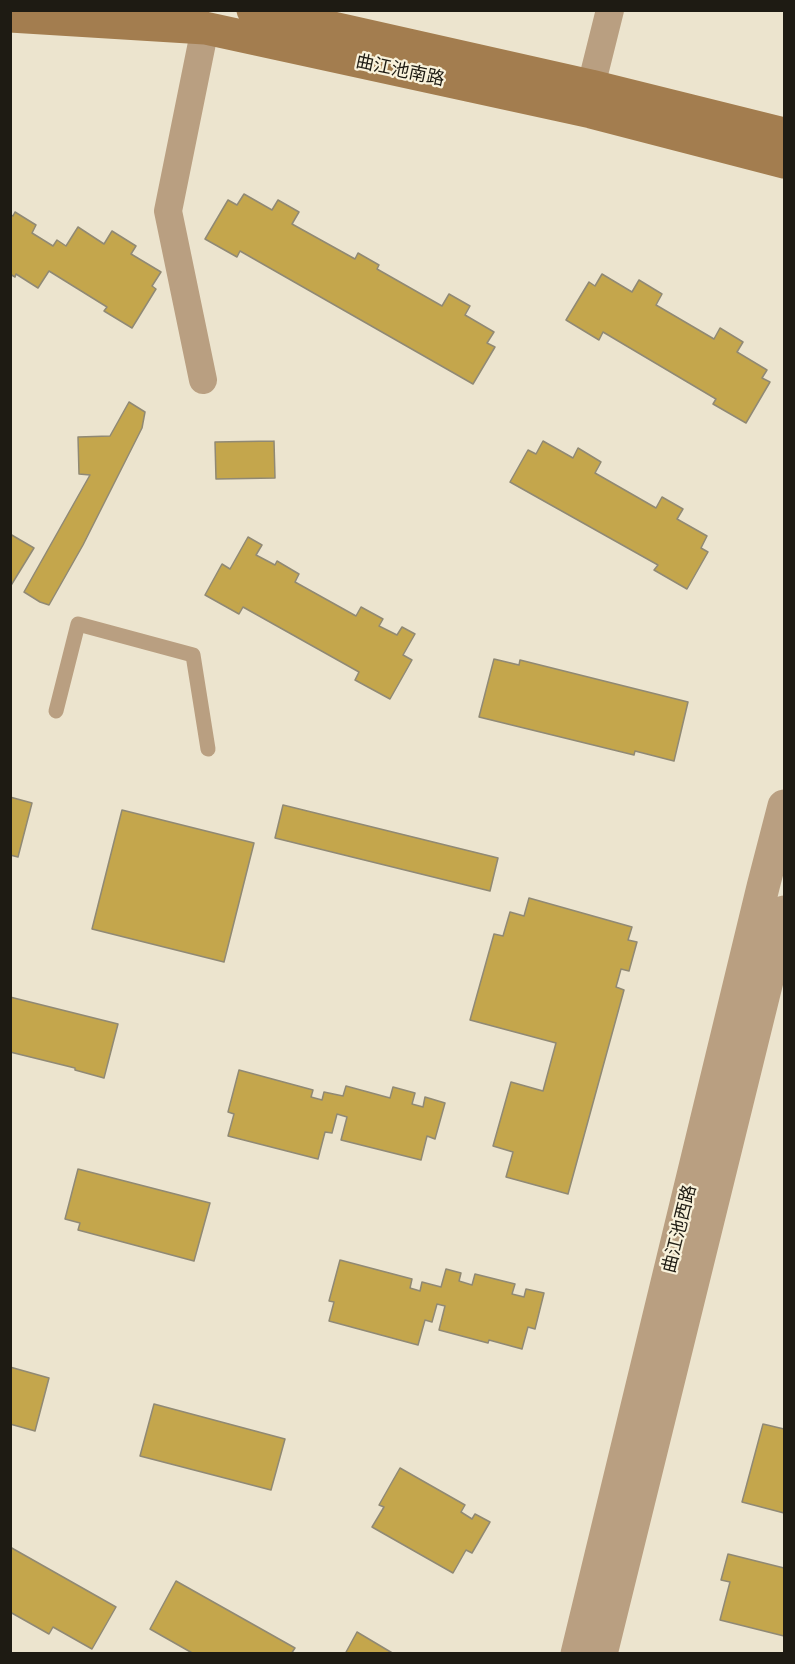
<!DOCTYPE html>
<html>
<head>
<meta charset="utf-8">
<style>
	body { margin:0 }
	#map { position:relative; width:795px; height:1664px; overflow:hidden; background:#ece4ce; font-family:Arial,sans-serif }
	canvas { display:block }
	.frame { position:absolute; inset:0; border:12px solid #1e1b13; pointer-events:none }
</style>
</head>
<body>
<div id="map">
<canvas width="795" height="1664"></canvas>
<div class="frame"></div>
</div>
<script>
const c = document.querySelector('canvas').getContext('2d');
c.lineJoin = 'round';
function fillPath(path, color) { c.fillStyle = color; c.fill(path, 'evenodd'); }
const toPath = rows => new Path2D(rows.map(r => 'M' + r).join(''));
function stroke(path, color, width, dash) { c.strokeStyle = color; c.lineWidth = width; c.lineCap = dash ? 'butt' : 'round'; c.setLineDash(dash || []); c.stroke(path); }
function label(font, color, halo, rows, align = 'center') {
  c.font = font + ' Arial,"Noto Sans SC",sans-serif'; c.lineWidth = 4.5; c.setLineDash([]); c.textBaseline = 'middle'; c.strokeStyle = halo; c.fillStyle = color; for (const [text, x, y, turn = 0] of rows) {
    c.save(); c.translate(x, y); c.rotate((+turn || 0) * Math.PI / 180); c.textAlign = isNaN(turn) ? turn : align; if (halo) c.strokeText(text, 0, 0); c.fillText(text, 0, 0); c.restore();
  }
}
const building = toPath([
	[244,194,272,210,278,200,299,212,292,224,355,259,358,253,379,265,377,269,442,306,449,294,470,306,465,315,494,332,487,343,495,347,473,384,240,251,237,257,205,239,228,200,237,205,244,194],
	[15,212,36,225,32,233,53,246,57,240,66,246,78,227,104,244,112,231,136,246,131,254,161,272,152,286,156,289,132,328,104,311,107,307,49,271,38,288,16,274,15,277,10,274,10,214,13,216,15,212],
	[602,274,632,292,639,280,662,294,656,305,714,339,720,328,743,342,737,352,767,370,762,378,770,382,746,423,713,404,716,399,603,332,599,340,566,320,589,282,595,286,602,274],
	[129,402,145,412,142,428,83,545,49,605,40,602,24,592,90,475,79,474,78,437,110,436,129,402],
	[274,441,275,478,216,479,215,442,274,441],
	[543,441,573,458,578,448,601,462,595,473,656,508,662,497,683,509,677,519,707,536,701,548,708,552,687,589,654,570,658,565,510,482,528,450,536,454,543,441],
	[10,534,34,548,10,587,10,534],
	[248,537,262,545,256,555,275,565,277,561,299,574,295,582,356,616,361,607,383,619,379,626,397,635,402,627,415,634,403,655,412,660,390,699,355,680,359,672,243,607,239,614,205,595,222,564,230,569,248,537],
	[494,659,519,665,520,660,688,702,674,761,635,751,634,755,479,717,494,659],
	[10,797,32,803,18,857,10,855,10,797],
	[283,805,498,858,490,891,275,838,283,805],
	[122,810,254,843,224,962,92,929,122,810],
	[529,898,632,927,628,940,637,942,629,971,621,969,616,987,624,990,568,1194,506,1177,513,1152,493,1146,511,1082,543,1091,556,1043,470,1020,494,934,503,936,510,912,524,916,529,898],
	[10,997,118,1024,104,1078,75,1070,75,1068,10,1052,10,997],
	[239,1070,313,1090,311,1097,322,1100,324,1092,343,1096,346,1086,390,1098,393,1087,415,1093,412,1104,423,1107,425,1097,445,1103,435,1139,427,1136,421,1160,341,1140,347,1117,337,1114,332,1133,325,1132,318,1159,228,1136,234,1114,228,1112,239,1070],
	[78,1169,210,1203,194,1261,78,1230,80,1223,65,1219,78,1169],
	[340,1260,412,1279,410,1288,420,1291,422,1282,441,1287,446,1269,461,1273,459,1281,472,1285,475,1274,515,1284,512,1294,524,1297,526,1289,544,1293,535,1329,528,1327,522,1349,489,1340,488,1343,439,1330,445,1306,437,1304,432,1322,425,1320,418,1345,329,1321,334,1302,329,1301,340,1260],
	[10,1367,49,1378,35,1431,10,1424,10,1367],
	[154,1404,285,1439,271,1490,140,1456,154,1404],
	[763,1424,784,1429,784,1513,742,1502,763,1424],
	[400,1468,465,1505,461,1512,472,1519,475,1514,490,1522,472,1553,466,1550,453,1573,372,1527,384,1507,379,1505,400,1468],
	[10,1547,116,1607,92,1649,53,1627,49,1634,10,1612,10,1547],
	[728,1554,784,1568,784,1636,720,1620,730,1582,721,1580,728,1554],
	[176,1581,295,1648,291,1654,194,1654,150,1629,176,1581],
	[357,1632,394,1654,345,1654,357,1632]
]);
fillPath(building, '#c4a64c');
stroke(building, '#908974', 1.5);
stroke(toPath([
	[56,711,78,624,193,655,208,749]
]), '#b99f81', 15);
stroke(toPath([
	[591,86,610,10],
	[203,380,168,211,205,28]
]), '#b99f81', 28);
stroke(toPath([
	[577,1654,763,887,784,806],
	[601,1654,784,912]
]), '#b99f81', 33);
stroke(toPath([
	[253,10,591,86,784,134],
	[10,16,205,28,591,112,784,162]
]), '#a37d4f', 33);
label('18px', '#1e1b13', '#f9f2db', [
	["曲江池南路",400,71,12],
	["曲江池西路",680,1229,-76]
]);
</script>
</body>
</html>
